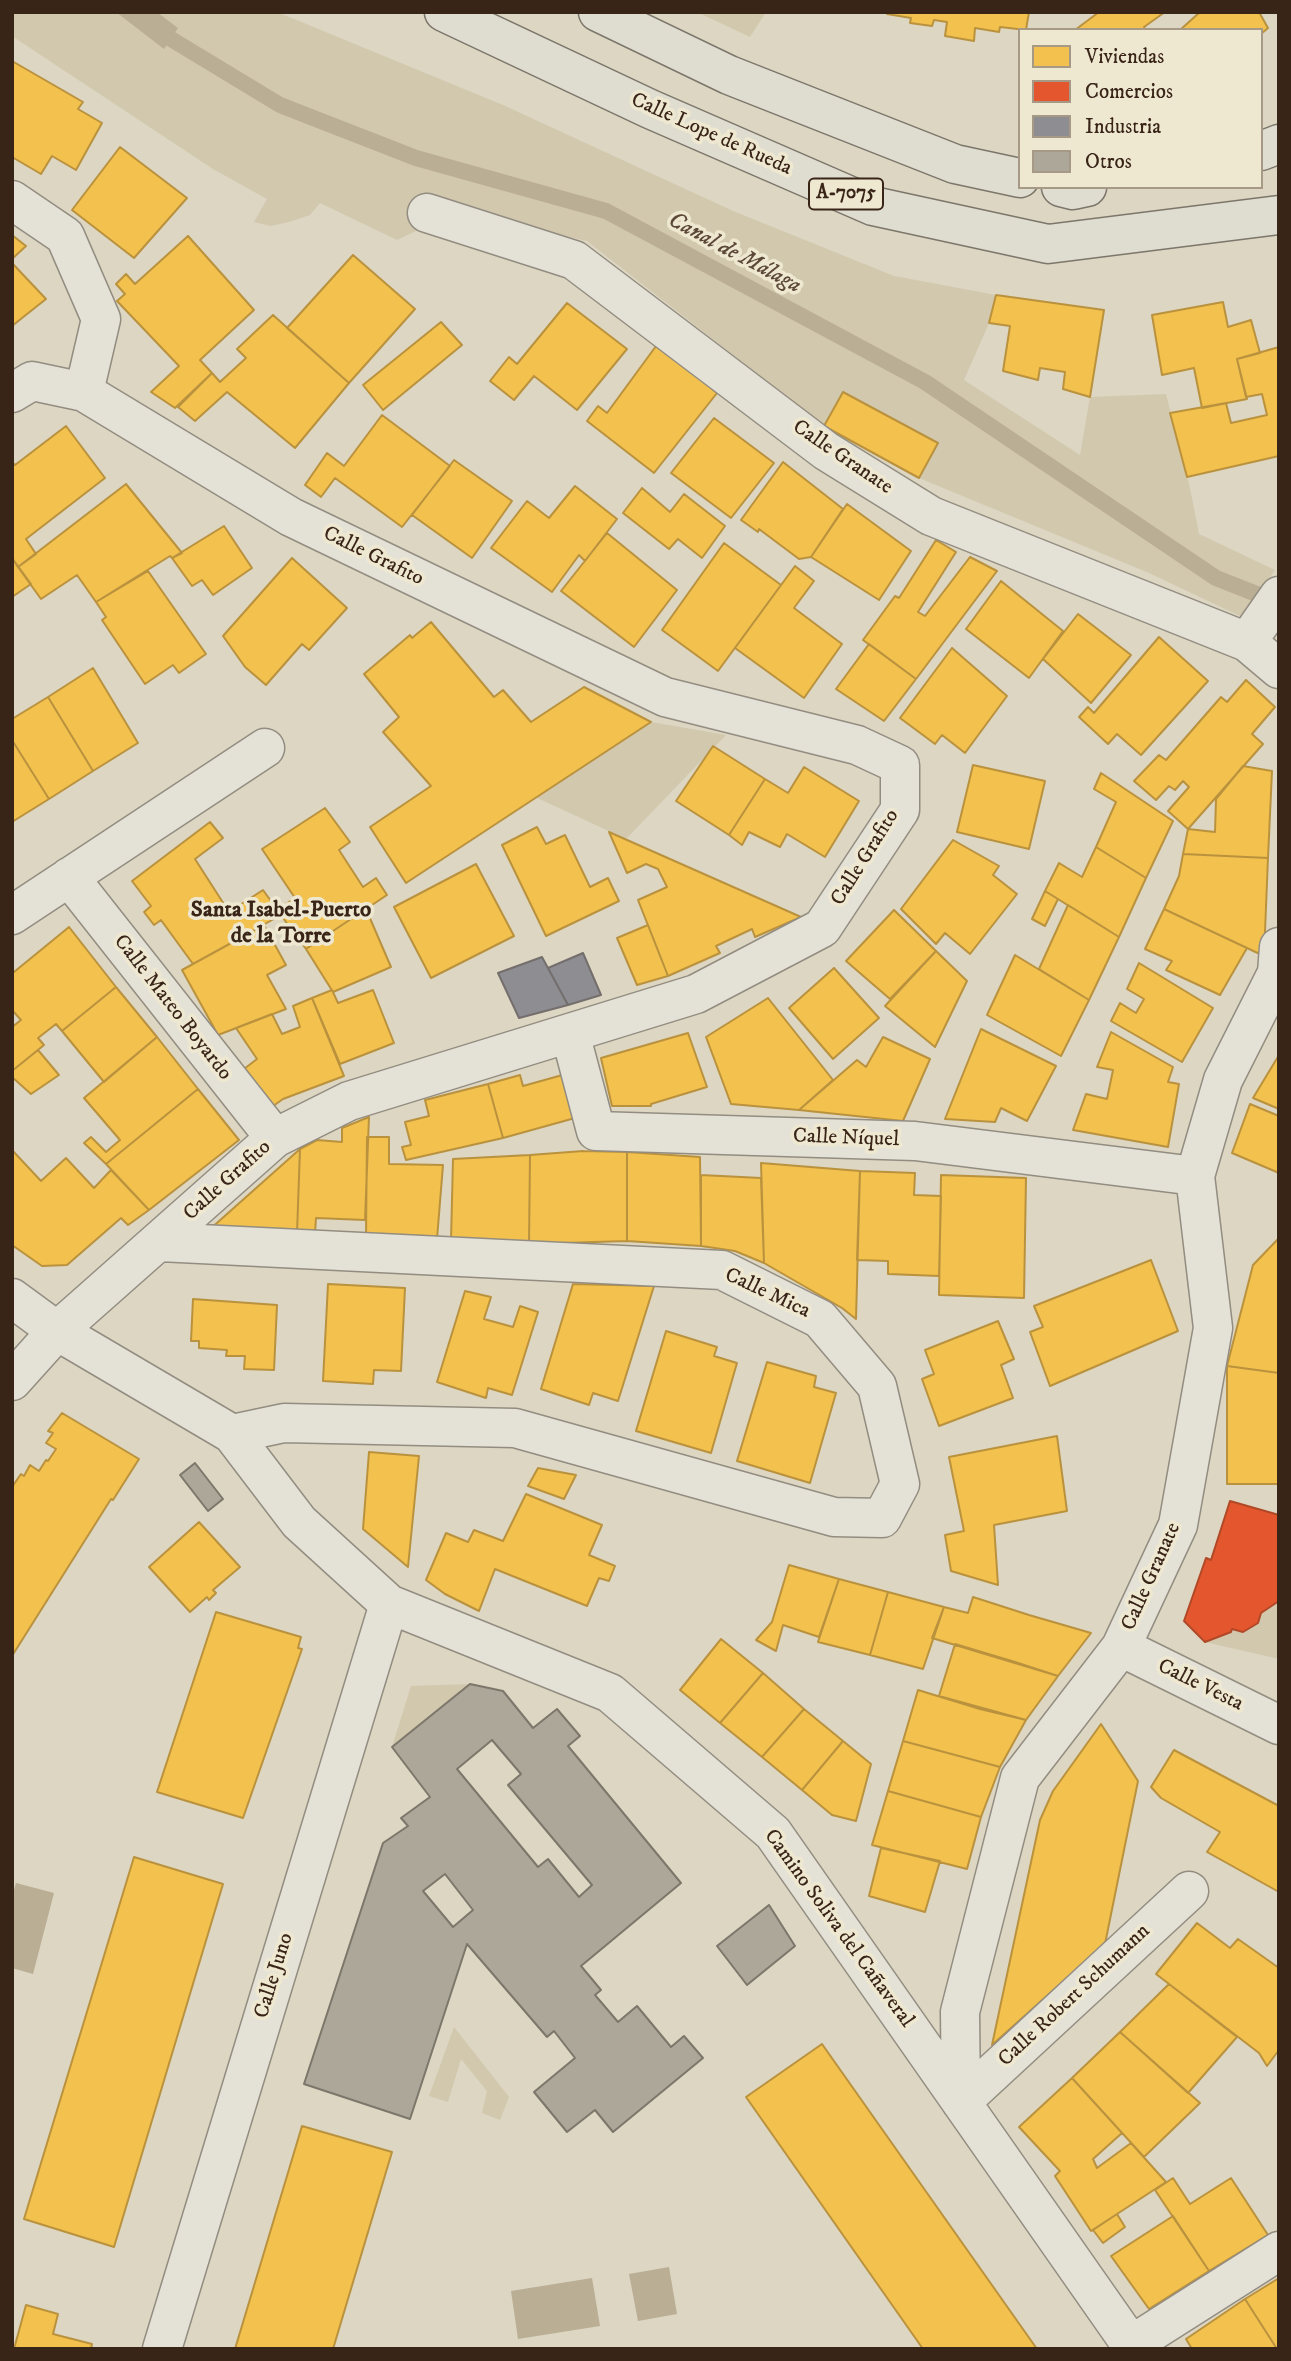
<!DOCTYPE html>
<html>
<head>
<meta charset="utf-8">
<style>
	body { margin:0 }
	#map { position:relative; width:1291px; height:2361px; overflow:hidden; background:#dcd6c2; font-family:"IM FELL DW Pica",serif }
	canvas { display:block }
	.frame { position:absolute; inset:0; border:14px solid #392418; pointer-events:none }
	.legend { position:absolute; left:1018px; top:28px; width:245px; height:161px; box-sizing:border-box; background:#efe8d1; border:2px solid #a69a87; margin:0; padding:9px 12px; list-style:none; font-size:21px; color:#392418 }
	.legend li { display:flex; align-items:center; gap:14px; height:35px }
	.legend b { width:35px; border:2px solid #a69a87 }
</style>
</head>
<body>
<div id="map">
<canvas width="1291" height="2361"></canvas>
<div class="frame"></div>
<ul class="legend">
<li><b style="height:19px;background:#f2c14e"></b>Viviendas</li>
<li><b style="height:19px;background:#e4572e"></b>Comercios</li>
<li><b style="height:19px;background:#8d8d92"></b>Industria</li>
<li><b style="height:19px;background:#ada799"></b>Otros</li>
</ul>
</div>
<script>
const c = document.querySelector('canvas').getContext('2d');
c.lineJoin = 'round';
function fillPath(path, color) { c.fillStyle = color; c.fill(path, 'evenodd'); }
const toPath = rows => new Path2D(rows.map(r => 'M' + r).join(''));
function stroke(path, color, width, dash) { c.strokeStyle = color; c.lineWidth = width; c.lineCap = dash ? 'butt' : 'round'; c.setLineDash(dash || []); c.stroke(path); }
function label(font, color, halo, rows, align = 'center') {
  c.font = font + ' "IM FELL DW Pica",serif'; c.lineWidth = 7; c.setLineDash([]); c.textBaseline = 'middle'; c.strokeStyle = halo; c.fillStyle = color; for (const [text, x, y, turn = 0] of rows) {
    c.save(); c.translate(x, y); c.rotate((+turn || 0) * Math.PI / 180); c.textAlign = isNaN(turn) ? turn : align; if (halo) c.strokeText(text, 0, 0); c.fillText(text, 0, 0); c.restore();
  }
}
fillPath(toPath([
	[12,12,116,12,178,28,157,12,277,12,503,105,733,211,894,276,996,295,989,323,964,380,1080,455,1090,397,1166,394,1190,488,1199,534,1275,570,1242,617,1149,573,919,478,938,443,843,392,824,426,587,241,436,207,420,229,397,240,320,203,310,215,289,222,271,226,254,222,267,199,213,169,12,36],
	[697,12,766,12,750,37],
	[651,722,726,735,626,839,535,797],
	[1279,1601,1279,1659,1205,1642,1232,1629,1243,1632,1258,1623,1261,1613],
	[470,1684,392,1747,411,1686],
	[454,2027,509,2097,500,2120,482,2113,487,2091,461,2059,448,2102,429,2096]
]), '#d2c8ae');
fillPath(toPath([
	[116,12,157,12,178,28,164,49],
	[16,1883,54,1893,33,1974,12,1968,12,1897],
	[669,2267,677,2314,638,2321,629,2274],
	[592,2278,600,2326,518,2339,511,2291]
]), '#baae95');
const homes = toPath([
	[888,12,1029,12,1026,30,1000,27,999,32,975,28,974,41,945,36,947,22,934,20,932,26,910,23,911,18,887,14,888,12],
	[1099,12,1165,12,1144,27,1146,30,1075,30,1099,12],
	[1200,12,1259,12,1268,28,1261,34,1261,30,1180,30,1200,12],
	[12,61,83,102,78,109,102,123,76,170,52,156,41,174,12,157,12,61],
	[120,147,187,198,134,258,72,210,120,147],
	[12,235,26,246,12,259,12,235],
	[188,236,254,310,200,360,212,373,175,408,151,392,179,366,117,301,125,294,116,284,126,274,135,284,188,236],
	[353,255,415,309,349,383,287,328,353,255],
	[12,263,46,299,12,326,12,263],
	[996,295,1104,310,1090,397,1063,389,1065,372,1040,368,1038,380,1003,371,1010,326,989,323,996,295],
	[1223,302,1228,327,1251,320,1260,353,1237,359,1247,399,1202,408,1194,368,1162,375,1152,315,1223,302],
	[567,303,627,349,577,410,534,376,514,400,490,381,509,357,517,364,567,303],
	[273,315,349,383,295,448,227,392,195,421,178,407,212,373,220,382,246,358,237,349,273,315],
	[441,322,462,345,383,410,363,385,441,322],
	[659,342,717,393,654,473,587,421,598,406,607,413,659,342],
	[1279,347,1279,456,1187,477,1170,413,1226,403,1231,423,1267,415,1262,394,1246,397,1237,359,1279,347],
	[843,392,938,443,919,478,824,426,843,392],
	[382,415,450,466,402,527,335,478,321,497,305,485,327,453,344,466,382,415],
	[714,418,774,463,731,518,671,473,714,418],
	[66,426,105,478,26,539,36,554,18,567,12,558,12,462,15,465,66,426],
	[454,460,512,501,472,558,412,515,454,460],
	[783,462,843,509,811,557,799,559,759,529,758,532,741,520,783,462],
	[126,484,182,553,172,558,170,556,96,602,77,575,41,599,18,567,126,484],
	[575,486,617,519,585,561,579,555,552,592,491,548,527,501,549,518,575,486],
	[642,488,670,512,684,494,725,526,702,558,678,539,669,549,623,513,642,488],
	[847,504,911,551,879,600,811,557,847,504],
	[224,526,252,568,213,595,202,580,192,586,172,558,224,526],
	[607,533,677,590,634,647,561,591,607,533],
	[936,540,956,552,918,612,925,616,970,557,997,571,916,679,863,640,895,596,899,598,936,540],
	[724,543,781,585,718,671,662,630,724,543],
	[12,558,31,584,12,597,12,558],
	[292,558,347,608,309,650,302,644,266,685,245,667,223,636,292,558],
	[795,566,814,581,794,608,842,644,804,698,735,648,795,566],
	[148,571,206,654,179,673,173,665,145,684,102,620,106,617,96,602,148,571],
	[1001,581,1063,631,1029,678,966,629,1001,581],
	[1078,614,1131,655,1091,703,1043,659,1078,614],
	[431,622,494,697,503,690,531,722,584,687,651,722,406,883,370,827,431,786,383,732,399,717,364,674,410,635,412,638,431,622],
	[1159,637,1208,681,1141,755,1117,734,1108,744,1079,717,1088,707,1094,713,1159,637],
	[869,644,916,679,884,721,836,689,869,644],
	[952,648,1007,696,965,753,942,735,935,744,900,718,952,648],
	[93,668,138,743,93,771,48,697,93,668],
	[1246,680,1275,707,1252,734,1263,744,1188,829,1168,811,1189,787,1183,781,1175,790,1169,786,1156,800,1134,781,1159,755,1166,760,1221,697,1227,702,1246,680],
	[48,697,93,771,49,799,12,740,12,719,48,697],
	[12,740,49,799,12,822,12,740],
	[713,746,765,779,729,835,676,801,713,746],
	[973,765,1045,781,1029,849,957,832,973,765],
	[1243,766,1272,771,1268,858,1183,854,1188,829,1215,832,1216,799,1243,766],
	[804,767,859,801,825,857,787,834,780,847,749,832,742,845,729,835,765,779,788,793,804,767],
	[1101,773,1173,821,1146,878,1096,847,1116,802,1094,789,1101,773],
	[325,808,350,842,339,850,363,887,376,878,387,895,306,949,277,910,295,898,262,849,325,808],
	[210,822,223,838,195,859,229,912,263,890,281,915,193,964,161,920,154,925,144,912,151,906,132,881,210,822],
	[537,827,546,844,565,835,590,887,608,878,619,901,546,936,502,845,537,827],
	[609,832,801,917,755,937,752,929,716,946,720,953,668,976,638,900,667,887,658,869,646,864,627,873,609,832],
	[953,840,999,866,993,875,1017,894,970,954,945,933,936,944,901,909,953,840],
	[1096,847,1146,878,1119,937,1045,891,1059,863,1082,877,1096,847],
	[1183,854,1268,858,1264,956,1164,909,1179,876,1183,854],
	[476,864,514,936,431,978,394,907,476,864],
	[1045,891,1058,899,1045,926,1032,919,1045,891],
	[1068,905,1119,937,1089,1000,1039,969,1068,905],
	[366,909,391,967,333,992,306,949,366,909],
	[1164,909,1247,948,1220,995,1166,970,1172,961,1145,949,1164,909],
	[894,910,936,951,890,999,846,961,894,910],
	[264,925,286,965,267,975,286,1009,218,1035,182,970,264,925],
	[648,925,668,976,637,985,617,938,648,925],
	[69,927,116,987,62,1031,56,1024,38,1038,44,1045,12,1071,12,1027,21,1020,12,1010,12,970,14,972,69,927],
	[936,951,967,981,935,1047,885,1006,936,951],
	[1015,955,1089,1000,1061,1056,987,1015,1015,955],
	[1139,963,1213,1008,1182,1062,1111,1021,1120,1003,1136,1013,1144,999,1127,989,1139,963],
	[834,968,879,1018,833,1059,789,1008,834,968],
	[116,987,157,1037,104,1082,62,1031,116,987],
	[332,990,338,1003,373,990,394,1043,340,1064,312,998,332,990],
	[312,998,344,1076,283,1099,269,1109,240,1072,257,1059,236,1028,272,1014,282,1034,300,1027,293,1006,312,998],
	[768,998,833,1080,799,1110,731,1104,706,1037,768,998],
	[981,1029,1056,1066,1027,1121,1001,1108,995,1122,945,1119,981,1029],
	[1111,1032,1173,1067,1168,1082,1179,1084,1168,1147,1073,1130,1086,1094,1107,1099,1113,1070,1097,1067,1111,1032],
	[688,1033,707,1087,651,1104,651,1106,612,1106,601,1058,688,1033],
	[157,1037,198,1089,106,1164,84,1143,91,1137,106,1152,120,1140,84,1098,157,1037],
	[883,1037,930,1059,903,1121,799,1110,857,1060,866,1067,883,1037],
	[38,1050,59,1075,31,1094,12,1077,12,1071,38,1050],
	[1279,1055,1279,1109,1253,1098,1279,1055],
	[566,1074,575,1118,503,1138,488,1084,520,1075,523,1086,566,1074],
	[488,1084,503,1138,406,1160,402,1147,411,1145,405,1122,429,1116,425,1100,488,1084],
	[198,1089,239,1140,149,1210,106,1164,198,1089],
	[1250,1104,1279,1116,1279,1173,1232,1153,1250,1104],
	[369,1117,365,1220,316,1218,315,1233,297,1233,300,1149,317,1140,342,1142,342,1128,369,1117],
	[367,1137,389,1137,389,1164,443,1165,437,1239,366,1236,367,1137],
	[300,1149,297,1233,209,1230,300,1149],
	[12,1150,41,1181,66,1158,94,1188,111,1170,149,1210,128,1225,121,1218,67,1265,42,1266,12,1245,12,1150],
	[583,1151,627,1152,627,1241,529,1244,530,1155,583,1151],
	[627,1152,700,1157,701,1246,627,1241,627,1152],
	[530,1155,529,1244,451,1240,453,1159,530,1155],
	[761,1163,860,1171,856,1319,842,1308,764,1263,761,1163],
	[860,1171,915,1173,914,1195,941,1196,939,1276,888,1274,888,1261,857,1260,860,1171],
	[701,1175,761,1178,764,1263,735,1251,701,1246,701,1175],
	[941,1175,1026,1178,1024,1298,939,1295,941,1175],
	[1279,1238,1279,1373,1227,1366,1253,1265,1279,1238],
	[1151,1260,1178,1331,1050,1386,1030,1332,1043,1327,1034,1306,1151,1260],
	[328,1284,405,1288,401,1371,374,1370,373,1384,323,1381,328,1284],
	[573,1284,654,1286,618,1401,593,1393,589,1405,541,1389,573,1284],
	[465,1291,491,1297,484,1319,513,1327,520,1306,538,1312,512,1395,488,1388,486,1398,437,1382,465,1291],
	[193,1299,277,1305,274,1370,244,1369,245,1356,226,1356,227,1350,199,1348,199,1341,191,1341,193,1299],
	[998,1321,1014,1359,1001,1365,1013,1398,939,1426,922,1379,934,1374,925,1350,998,1321],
	[666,1331,717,1347,714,1356,737,1363,711,1453,636,1431,666,1331],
	[767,1362,816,1376,814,1387,836,1393,810,1483,737,1461,767,1362],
	[1227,1366,1279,1373,1279,1484,1227,1484,1227,1366],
	[62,1413,139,1459,113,1500,111,1499,12,1656,12,1487,21,1474,24,1476,30,1465,39,1471,46,1460,48,1461,56,1449,46,1443,53,1433,48,1431,62,1413],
	[1057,1436,1067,1511,994,1525,998,1585,951,1571,945,1535,964,1531,949,1457,1057,1436],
	[369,1452,419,1456,408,1567,363,1529,369,1452],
	[538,1468,576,1475,564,1499,528,1486,538,1468],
	[526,1494,602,1525,589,1555,615,1566,609,1581,599,1578,587,1606,495,1569,479,1611,445,1594,426,1580,446,1533,468,1542,474,1530,503,1541,526,1494],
	[199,1522,240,1567,213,1590,216,1593,209,1600,207,1597,190,1612,149,1567,199,1522],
	[789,1565,839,1579,819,1637,783,1625,776,1651,756,1640,772,1622,789,1565],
	[839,1579,888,1592,870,1655,818,1642,839,1579],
	[888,1592,944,1607,923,1669,870,1655,888,1592],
	[973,1597,1029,1615,1091,1633,1058,1676,932,1638,944,1607,968,1613,973,1597],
	[216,1612,301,1637,298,1648,302,1649,243,1818,157,1792,216,1612],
	[721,1639,763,1673,720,1723,680,1690,721,1639],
	[955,1644,1015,1662,1058,1676,1026,1720,939,1696,955,1644],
	[763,1673,804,1709,762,1757,720,1723,763,1673],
	[918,1690,980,1709,1026,1720,1000,1767,903,1741,918,1690],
	[804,1709,843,1741,802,1790,762,1757,804,1709],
	[1101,1724,1138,1781,1105,1944,992,2045,1040,1820,1053,1791,1101,1724],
	[843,1741,871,1764,856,1821,832,1815,802,1790,843,1741],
	[903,1741,1000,1767,981,1817,888,1791,903,1741],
	[1174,1750,1279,1806,1279,1892,1207,1852,1220,1832,1161,1798,1151,1787,1174,1750],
	[888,1791,981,1817,967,1869,872,1845,888,1791],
	[881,1848,940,1861,925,1912,869,1896,881,1848],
	[134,1857,223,1884,114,2247,24,2219,134,1857],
	[1197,1923,1230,1948,1238,1939,1279,1968,1279,2050,1267,2066,1259,2053,1156,1974,1197,1923],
	[1169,1984,1237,2037,1188,2093,1120,2032,1169,1984],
	[1120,2032,1200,2103,1144,2157,1072,2078,1120,2032],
	[822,2044,1037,2349,923,2349,746,2097,822,2044],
	[1072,2078,1122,2133,1093,2159,1097,2168,1131,2143,1166,2182,1091,2231,1055,2176,1060,2171,1019,2127,1072,2078],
	[302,2126,392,2152,333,2349,235,2349,302,2126],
	[1173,2178,1190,2204,1231,2178,1268,2235,1209,2271,1155,2190,1173,2178],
	[1117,2214,1125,2227,1103,2243,1093,2230,1117,2214],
	[1173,2216,1209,2271,1149,2309,1111,2256,1173,2216],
	[1279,2278,1279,2349,1277,2349,1245,2299,1279,2278],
	[1245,2299,1277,2349,1192,2349,1186,2339,1245,2299],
	[26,2305,58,2314,53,2334,92,2344,91,2349,14,2349,26,2305]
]);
fillPath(homes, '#f2c14e');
stroke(homes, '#ba923e', 2);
const shops = toPath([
	[1230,1501,1279,1515,1279,1601,1261,1613,1258,1623,1243,1632,1232,1629,1231,1632,1205,1642,1184,1621,1206,1558,1211,1560,1230,1501]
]);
fillPath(shops, '#e4572e');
stroke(shops, '#b14827', 2);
const industry = toPath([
	[583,953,601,995,568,1005,548,968,583,953],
	[542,957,568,1005,519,1018,498,973,542,957]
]);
fillPath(industry, '#8d8d92');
stroke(industry, '#746e6d', 2);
stroke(toPath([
	[136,12,171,39,280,105,416,158,606,211,925,382,1216,578,1277,602]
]), '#baae95', 16);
const building = toPath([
	[195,1463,223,1499,208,1511,180,1475,195,1463],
	[470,1684,503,1691,533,1728,557,1709,580,1736,568,1746,681,1883,581,1966,601,1990,595,1995,618,2022,637,2006,671,2047,684,2036,703,2058,613,2132,595,2110,567,2132,534,2092,575,2058,554,2031,547,2037,467,1944,410,2119,304,2084,383,1843,408,1826,401,1818,430,1797,392,1747,470,1684],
	[492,1740,521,1774,508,1785,592,1885,579,1897,548,1859,538,1867,457,1769,492,1740],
	[445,1874,473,1910,453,1927,423,1891,445,1874],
	[769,1905,795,1946,747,1985,717,1946,769,1905]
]);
fillPath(building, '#ada799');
stroke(building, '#7c766b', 2);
const street = toPath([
	[12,200,65,236,101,319,84,392],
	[427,213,574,260,826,451,931,516,1247,642,1279,669],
	[12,393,32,381,84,392,291,517,665,697,857,745,900,765,900,810,822,928,696,994,349,1101,275,1138,57,1331,12,1381],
	[1247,642,1279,596],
	[69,877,275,1138],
	[12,915,265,748],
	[570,1033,596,1131,915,1141,1195,1176],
	[160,1242,722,1270,820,1319,877,1386,900,1484,882,1518,834,1517,515,1428,284,1423,232,1434],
	[12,1298,57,1331,232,1434,299,1522,389,1604,610,1693,773,1833,1134,2349],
	[1121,1647,1279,1725],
	[961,2102,960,2012,1020,1778,1121,1647,1178,1525,1213,1328,1195,1176,1223,1080,1277,973,1279,947],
	[961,2102,1189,1891],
	[1131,2345,1279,2251],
	[162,2349,389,1604]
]);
const primary = toPath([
	[444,12,650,109,873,206,1048,244,1279,215],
	[598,12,729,75,955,164,1020,178],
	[1261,151,1279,144],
	[1061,187,1073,190,1087,187]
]);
stroke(street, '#938d81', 41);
stroke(primary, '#7c766b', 41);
stroke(street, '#e4e1d7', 38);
stroke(primary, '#dfdcd0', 38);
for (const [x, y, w] of [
	[846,194,74]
]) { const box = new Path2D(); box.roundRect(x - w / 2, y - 15.5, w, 31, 5); c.fillStyle = '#efe8d1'; c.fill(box); stroke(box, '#392418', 2); }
label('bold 19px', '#392418', null, [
	["A-7075",846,194]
]);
label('21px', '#392418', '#efe8d1', [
	["Calle Lope de Rueda",711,135,24],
	["Calle Granate",842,458,34],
	["Calle Grafito",373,557,26],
	["Calle Grafito",866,858,-58],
	["Calle Mateo Boyardo",172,1008,52],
	["Calle Níquel",846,1139,2],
	["Calle Grafito",228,1181,-42],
	["Calle Mica",767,1294,25],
	["Calle Granate",1152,1577,-66],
	["Calle Vesta",1200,1686,26],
	["Camino Soliva del Cañaveral",838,1929,54],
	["Calle Juno",275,1976,-73],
	["Calle Robert Schumann",1075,1996,-43]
]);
label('italic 23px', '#5c4838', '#efe8d1', [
	["Canal de Málaga",734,254,28]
]);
label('bold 23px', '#392418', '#efe8d1', [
	["Santa Isabel-Puerto",281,911],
	["de la Torre",281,937]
]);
</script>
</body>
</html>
